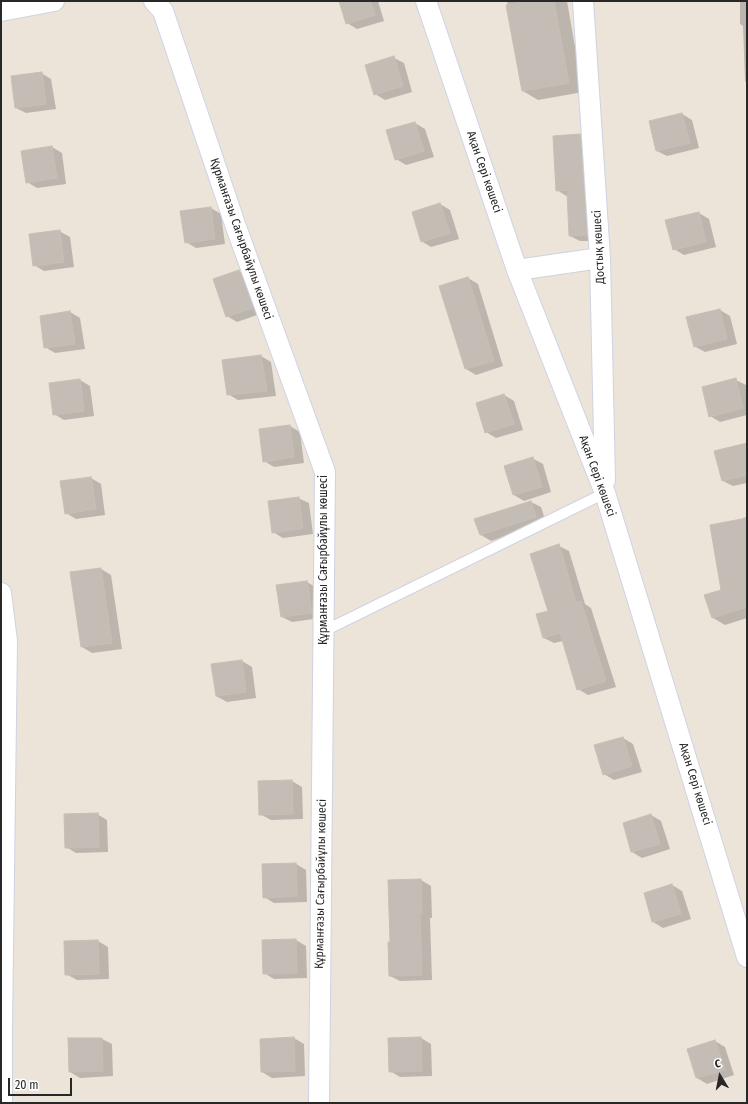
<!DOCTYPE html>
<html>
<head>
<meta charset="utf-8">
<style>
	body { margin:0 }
	#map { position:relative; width:748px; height:1104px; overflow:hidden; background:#ece3d9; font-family:"Fira Sans Condensed",sans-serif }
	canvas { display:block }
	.frame { position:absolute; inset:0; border:2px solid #282828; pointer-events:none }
	.north { position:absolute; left:700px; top:1056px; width:40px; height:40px; -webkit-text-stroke:3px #fff; paint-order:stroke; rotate:350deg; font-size:11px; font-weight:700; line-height:16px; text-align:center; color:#282828 }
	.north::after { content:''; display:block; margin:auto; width:14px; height:18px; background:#282828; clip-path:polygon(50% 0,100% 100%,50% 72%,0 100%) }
	.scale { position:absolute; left:8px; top:1078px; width:64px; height:18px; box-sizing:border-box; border:2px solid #282828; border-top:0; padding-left:5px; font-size:12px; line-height:14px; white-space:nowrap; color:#282828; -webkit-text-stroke:3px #fff; paint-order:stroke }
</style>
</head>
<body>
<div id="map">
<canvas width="748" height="1104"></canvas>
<div class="frame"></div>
<div class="north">С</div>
<div class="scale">20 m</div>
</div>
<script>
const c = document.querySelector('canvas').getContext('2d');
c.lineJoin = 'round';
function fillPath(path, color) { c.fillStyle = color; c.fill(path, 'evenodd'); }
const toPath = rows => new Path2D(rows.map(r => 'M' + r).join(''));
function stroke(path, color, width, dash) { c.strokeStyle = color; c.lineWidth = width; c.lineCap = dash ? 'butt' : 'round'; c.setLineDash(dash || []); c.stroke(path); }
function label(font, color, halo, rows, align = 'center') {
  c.font = font + ' "Fira Sans Condensed",sans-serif'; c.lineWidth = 3.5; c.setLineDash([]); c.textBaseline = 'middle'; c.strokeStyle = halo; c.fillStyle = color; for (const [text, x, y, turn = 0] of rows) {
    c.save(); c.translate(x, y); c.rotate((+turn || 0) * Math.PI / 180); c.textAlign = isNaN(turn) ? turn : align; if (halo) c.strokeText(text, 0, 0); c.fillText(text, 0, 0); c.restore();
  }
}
fillPath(toPath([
	[340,1,378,1,384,21,357,29,347,23],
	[507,1,567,1,583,92,538,100,523,91],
	[740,1,747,1,747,83,745,81,743,26,740,24],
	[394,58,404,63,412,92,385,100,375,94],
	[41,73,51,79,56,109,26,113,16,108],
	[682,114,692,120,699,148,667,156,657,151],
	[415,123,425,129,434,157,406,165,396,159],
	[580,135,590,141,597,241,580,241,570,236,568,197,557,190],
	[52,147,62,153,66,184,37,188,27,182],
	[440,204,450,210,459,239,431,247,421,241],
	[211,208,221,214,225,244,196,248,186,242],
	[699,213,709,219,716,247,684,255,674,249],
	[59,231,70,237,74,267,44,271,34,265],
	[239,271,249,277,263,313,237,322,227,316],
	[468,278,478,284,503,366,476,375,466,369],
	[720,310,730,316,737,344,705,352,694,346],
	[70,312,80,318,85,349,55,353,45,347,41,316],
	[261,356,271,362,276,396,238,400,228,394],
	[80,380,90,386,94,416,64,420,54,414],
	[736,380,746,385,747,391,747,415,720,422,710,416],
	[504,395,514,401,523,430,496,438,486,432],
	[290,426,300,432,304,463,274,467,264,461],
	[747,444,747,483,733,486,723,481],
	[532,458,543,464,551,492,524,501,514,495],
	[91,478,101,484,105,515,76,519,66,513],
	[298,498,309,503,313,534,283,538,273,532],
	[531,502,541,507,546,522,491,541,481,535],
	[747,517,747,618,725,625,713,618,706,596,722,590,743,518],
	[559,546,569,551,585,604,591,608,616,687,588,695,578,689,563,641,554,643,544,638],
	[101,569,111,575,122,649,92,653,82,647],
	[307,582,317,588,321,618,292,622,282,617,278,586],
	[242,661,252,667,256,698,227,702,216,696],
	[623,738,633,744,642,772,614,780,604,774],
	[292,781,302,787,303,819,271,820,260,814],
	[97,814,107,820,108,852,76,853,66,847],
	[651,815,661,821,670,849,642,858,632,852,624,823],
	[296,864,306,870,307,902,274,903,264,897],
	[421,880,431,886,432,918,430,918,432,980,400,981,390,976,391,943],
	[672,885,682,891,691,919,663,928,653,922,645,894],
	[296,940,306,946,307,978,274,979,264,973],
	[98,941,108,947,109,979,77,980,66,974],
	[294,1038,304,1044,305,1076,272,1078,262,1072],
	[421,1038,431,1044,432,1076,400,1077,390,1071],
	[102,1039,112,1044,113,1076,80,1078,70,1072],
	[715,1041,725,1047,734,1075,707,1084,697,1078]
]), '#0003');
const building = toPath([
	[339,1,370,1,375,15,346,24,339,1],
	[527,1,554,1,569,83,522,91,506,5,527,1],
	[394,56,403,86,374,95,365,65,394,56],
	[42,72,46,104,15,108,11,76,42,72],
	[682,113,690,143,656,151,649,121,682,113],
	[415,122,424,151,395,160,386,130,415,122],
	[580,134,587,235,569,236,567,190,556,191,553,136,580,134],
	[52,146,57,178,26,183,21,151,52,146],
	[440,203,450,233,421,242,412,212,440,203],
	[211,207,215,239,185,243,180,211,211,207],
	[699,212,706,242,673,250,665,220,699,212],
	[60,230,64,262,33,266,29,234,60,230],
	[239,270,253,308,226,317,213,279,239,270],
	[468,277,494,361,465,369,439,286,468,277],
	[720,309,727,339,694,347,686,317,720,309],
	[70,311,75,344,44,348,40,316,70,311],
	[261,355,267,391,227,395,222,360,261,355],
	[736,378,743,408,709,417,702,387,736,378],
	[80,379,84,411,53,415,49,383,80,379],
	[504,394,514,424,485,433,476,403,504,394],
	[290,425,294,457,263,462,259,429,290,425],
	[747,443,747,475,722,481,714,451,747,443],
	[533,457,542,487,513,495,504,466,533,457],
	[91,477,96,509,65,514,60,481,91,477],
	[299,497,303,528,272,533,268,501,299,497],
	[531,501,536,517,480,535,474,519,531,501],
	[747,518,747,607,712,618,704,595,721,590,710,525,747,518],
	[559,544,576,602,581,601,606,681,577,690,560,633,543,638,536,614,548,611,530,554,559,544],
	[101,568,112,643,81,647,70,572,101,568],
	[307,581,312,613,281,617,276,585,307,581],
	[242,660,246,692,216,696,211,664,242,660],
	[623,737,632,766,603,775,594,745,623,737],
	[292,780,293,814,259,815,258,781,292,780],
	[98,813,99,847,65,848,64,814,98,813],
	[651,814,660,844,631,852,623,823,651,814],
	[296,863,297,896,263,898,262,864,296,863],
	[421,879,422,913,420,913,422,975,389,976,388,942,390,942,388,880,421,879],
	[672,884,681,914,652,922,644,893,672,884],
	[296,939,297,973,263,974,262,940,296,939],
	[98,940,99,974,65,975,64,941,98,940],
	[294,1037,295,1071,261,1072,260,1039,294,1037],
	[421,1037,422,1071,389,1072,388,1038,421,1037],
	[68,1038,102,1038,103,1071,69,1072,68,1038],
	[715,1040,725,1070,696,1078,687,1049,715,1040]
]);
fillPath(building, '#c3bdb6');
stroke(building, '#c7bfb3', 1);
const service = toPath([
	[324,631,605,493]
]);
const minor = toPath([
	[154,1,163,11,236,227,325,472,319,1103],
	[426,1,517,270,605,493,747,957],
	[583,1,600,258,605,480],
	[1,11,54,1],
	[517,270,600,258],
	[1,593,7,641,2,1026,2,1103]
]);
stroke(service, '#ced3e3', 12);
stroke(minor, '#ced3e3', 22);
stroke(service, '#fff', 10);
stroke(minor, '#fff', 20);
label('12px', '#282828', '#fff', [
	["Ақан Сері көшесі",484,172,71],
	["Құрманғазы Сағырбайұлы көшесі",241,239,71],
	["Достық көшесі",599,247,-93],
	["Ақан Сері көшесі",597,476,70],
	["Құрманғазы Сағырбайұлы көшесі",324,560,-90],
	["Ақан Сері көшесі",695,784,73],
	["Құрманғазы Сағырбайұлы көшесі",321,884,-89]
]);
</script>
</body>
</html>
